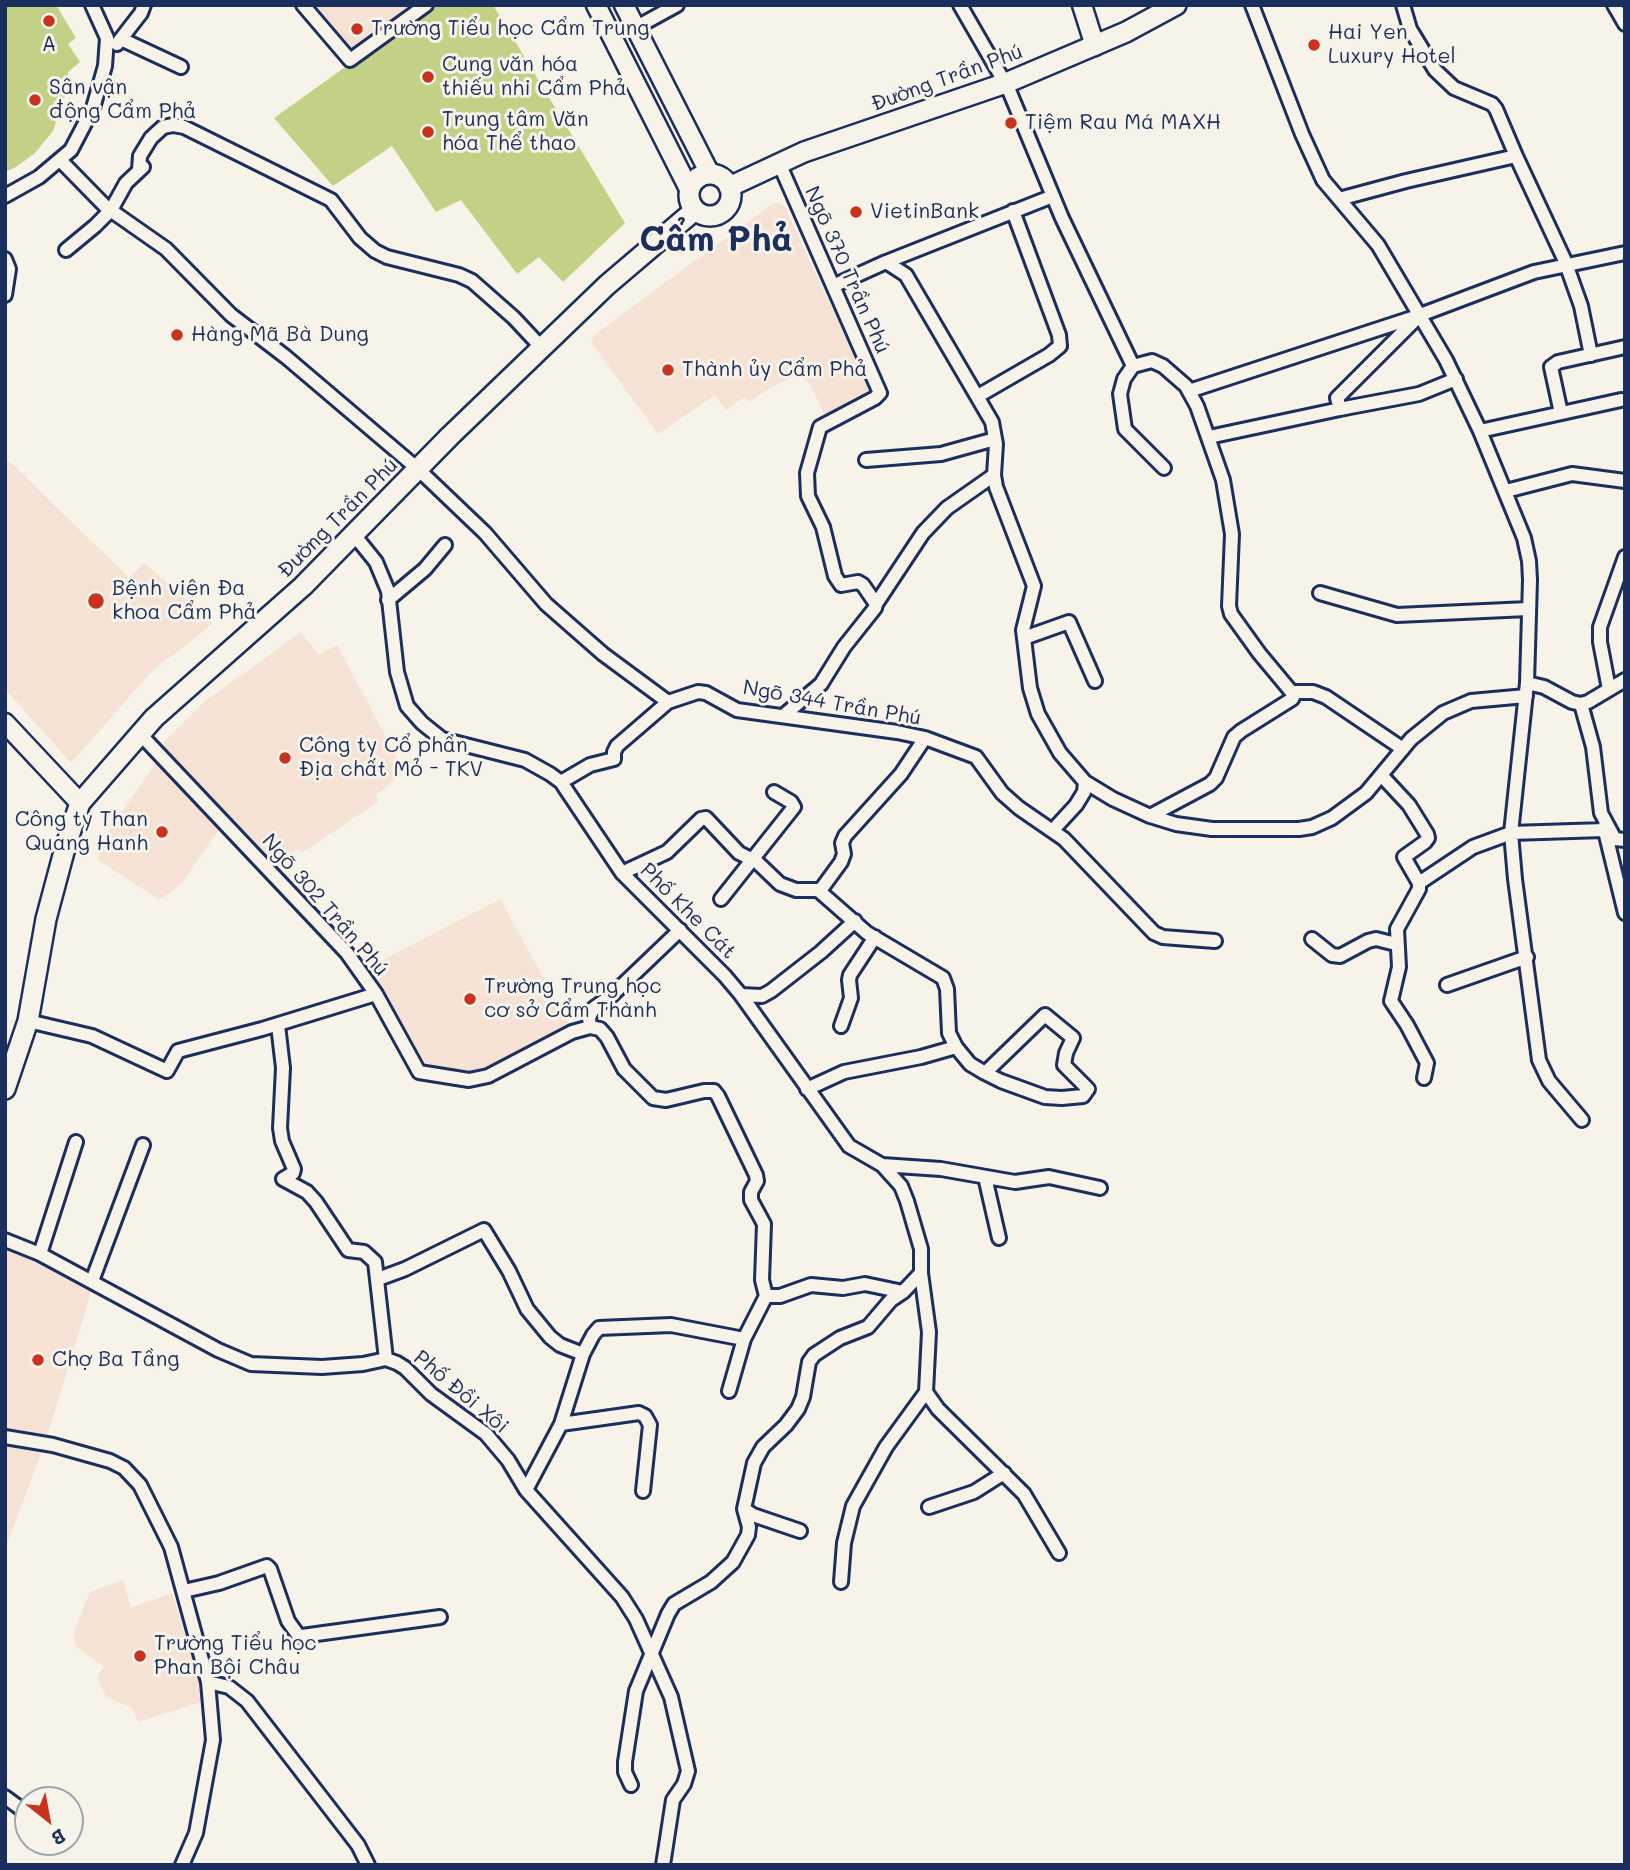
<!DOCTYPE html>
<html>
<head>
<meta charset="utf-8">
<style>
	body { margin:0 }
	#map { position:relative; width:1630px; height:1870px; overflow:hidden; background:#f7f3e8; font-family:Mali,sans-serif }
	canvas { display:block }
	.frame { position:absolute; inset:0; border:7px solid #1b2f5e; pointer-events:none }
	.north { position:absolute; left:14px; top:1786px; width:70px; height:70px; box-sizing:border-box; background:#f7f3e8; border:2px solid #9fa5b1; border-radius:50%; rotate:149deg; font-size:19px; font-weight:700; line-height:28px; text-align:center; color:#1b2f5e }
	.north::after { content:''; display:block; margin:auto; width:24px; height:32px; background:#c8321e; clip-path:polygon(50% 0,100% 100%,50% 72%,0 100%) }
</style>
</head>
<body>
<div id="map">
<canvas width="1630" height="1870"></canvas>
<div class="frame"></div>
<div class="north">B</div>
</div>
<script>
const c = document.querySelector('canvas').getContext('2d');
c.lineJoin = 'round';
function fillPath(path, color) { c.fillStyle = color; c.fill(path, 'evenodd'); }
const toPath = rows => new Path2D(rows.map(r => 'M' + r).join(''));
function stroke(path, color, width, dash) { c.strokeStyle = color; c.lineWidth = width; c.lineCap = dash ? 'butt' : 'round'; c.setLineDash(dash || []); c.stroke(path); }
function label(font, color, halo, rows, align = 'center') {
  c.font = font + ' Mali,sans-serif'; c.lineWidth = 6; c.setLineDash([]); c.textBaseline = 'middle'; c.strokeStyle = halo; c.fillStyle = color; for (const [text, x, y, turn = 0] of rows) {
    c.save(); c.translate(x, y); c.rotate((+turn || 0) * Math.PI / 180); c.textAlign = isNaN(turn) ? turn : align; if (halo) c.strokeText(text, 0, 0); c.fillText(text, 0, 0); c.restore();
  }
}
fillPath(toPath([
	[307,5,420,5,349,54],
	[779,203,785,207,828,300,878,390,826,417,809,383,806,380,795,377,771,387,749,402,745,397,726,410,715,395,658,434,591,342,594,335,772,204],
	[5,457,129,578,144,563,213,624,153,670,71,763,5,689],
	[301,632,319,655,337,645,404,771,376,795,378,802,302,853,298,849,274,863,161,745,204,702],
	[158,760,222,825,182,883,160,900,98,860,102,840],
	[500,899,571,1028,477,1075,441,1072,427,1066,366,969],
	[5,1246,93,1286,46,1440,5,1433],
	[5,1444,42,1451,6,1547,5,1547],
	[123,1580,131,1608,172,1593,205,1701,138,1722,132,1708,106,1697,97,1677,104,1666,75,1646,74,1631,90,1592]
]), '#f6e2d5');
fillPath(toPath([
	[5,5,56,5,76,38,68,44,80,62,68,72,68,87,53,131,35,153,16,167,5,172],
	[432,5,493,5,625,223,563,282,539,257,517,274,461,200,436,212,392,146,333,186,274,118]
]), '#c2d185');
const street = toPath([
	[303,5,350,60,426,5],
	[960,5,1005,83],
	[1252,5,1302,134,1323,180,1378,245,1446,360,1480,431,1524,538,1529,561,1530,580,1527,683,1511,833,1515,879,1539,1060,1549,1081,1582,1120],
	[1614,5,1625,24],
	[635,28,677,5],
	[121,39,181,67],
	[117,44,141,13,144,5],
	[1006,83,1062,218,1133,366],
	[1516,156,1565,261,1581,306,1591,355],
	[60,160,106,207,166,249,231,315,286,357,419,470,485,533,546,604,603,654,668,702,698,692,706,693,737,710,897,732,925,738,976,757,1002,793,1019,808,1064,839,1154,933,1163,937,1215,941],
	[779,163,880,393,875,398,820,427,807,473,808,496,823,527,835,576,841,585,858,582,863,585,876,604,875,608,844,647,821,684,783,716],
	[139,170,140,156,151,138,163,127,173,125,184,127,331,200,360,238,375,251,387,257,459,275,472,281,514,318,542,348],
	[5,196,39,177,71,150,93,108,105,66,107,38,92,5],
	[1339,199,1406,181,1516,156,1496,109,1492,104,1454,88,1435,70,1410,29,1403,5],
	[66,250,95,226,111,210,126,183,143,167],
	[5,259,9,269,5,295],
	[886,262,1053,196],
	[833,286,886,262,906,275,992,422,996,444,994,475,996,487,1034,586,1023,630,1030,688,1038,714,1060,753,1085,782,1113,799,1150,816,1176,824,1212,829,1299,829,1312,827,1332,818,1366,793,1411,739,1443,713,1471,701,1526,696],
	[1133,366,1152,361,1163,366,1186,386,1197,406,1223,480,1232,534,1229,606,1231,614,1259,653,1294,695,1292,699,1241,731,1234,737,1216,778,1210,784,1150,816],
	[1133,366,1124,379,1120,394,1125,429,1164,468],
	[1456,379,1419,394,1350,407,1340,409,1337,398,1420,315,1534,272,1625,253],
	[1189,391,1418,316],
	[978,396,1049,355,1060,346,1059,335,1013,211],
	[1561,413,1551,367,1558,362,1625,347],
	[1480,431,1621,400],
	[1209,437,1340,409],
	[866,460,941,454,995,439],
	[1506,491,1572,474,1625,481],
	[355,536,376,562,388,591,397,672,407,706,422,723,442,739,525,760,550,774,561,782,622,873,725,976,741,995,849,1146,882,1165,941,1169,1015,1182,1049,1177,1100,1188],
	[1320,593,1397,615,1528,609],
	[388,600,425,569,445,545],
	[876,604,923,533,947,508,994,475],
	[1024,638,1069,622,1095,681],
	[1527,683,1544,687,1572,702,1581,704,1588,702,1625,680],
	[1609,689,1600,642,1600,627,1625,557],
	[1292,692,1313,692,1326,697,1403,749],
	[1581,704,1593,747,1601,813,1615,839,1625,840],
	[141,735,347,953,376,994,419,1072,469,1080,488,1076,572,1032,590,1027,600,1029,607,1037,624,1069,653,1098,666,1100,704,1091,714,1091,718,1096,756,1175,757,1181,751,1192,751,1200,764,1224,762,1280,766,1296,780,1296,811,1285,843,1288,865,1284,903,1292,921,1273],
	[925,738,901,774,845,836,842,843,844,854,841,862,822,888,818,890,867,933,943,978,947,989,949,1033,956,1047,970,1064,985,1073,1001,1081,1045,1097,1062,1098,1083,1096,1088,1089,1064,1065,1066,1053,1073,1038,1045,1015,985,1073],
	[1382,776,1409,805,1427,834,1428,838,1425,842,1404,857,1419,883,1419,889,1397,929,1399,967,1391,1001,1407,1025,1427,1063,1424,1078],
	[561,782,590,765,614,759,614,752,617,746,668,702],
	[1604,827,1625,913],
	[1053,830,1076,805,1084,792,1085,782],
	[622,873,667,852,701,819,706,818,739,853,757,862,780,884,796,890,818,890],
	[1419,883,1473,847,1511,833,1604,830],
	[721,899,794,807,791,802,774,792],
	[1312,939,1332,955,1340,956,1368,941,1376,939,1396,944],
	[1447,985,1527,957],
	[741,995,762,996,771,991,821,952,855,921],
	[28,1021,92,1036,167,1071,178,1051,262,1029,376,994],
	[278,1025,283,1068,280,1128,282,1141,294,1169,293,1173,283,1179,307,1192,316,1202,348,1250,364,1252,375,1262,386,1359],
	[841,1026,851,998,849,980,850,975,875,937],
	[590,1027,589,1017,594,1008,611,996,680,930],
	[807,1089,844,1072,921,1057,956,1047],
	[882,1165,901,1186,907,1201,921,1249,921,1273,929,1332,926,1392,938,1409,1024,1494,1059,1553],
	[985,1177,999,1238],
	[5,1240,40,1254,218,1350,251,1364,322,1367,363,1364,386,1359,397,1363,405,1368,431,1394,486,1434,508,1460,526,1490,622,1597,636,1619,671,1697,688,1771,684,1784,673,1800,663,1865],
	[40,1254,76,1142],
	[378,1279,405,1269,484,1230,509,1271,527,1309,550,1337,560,1345,583,1354],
	[92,1281,143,1145],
	[729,1391,744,1339,766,1296],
	[561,1424,639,1413,645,1416,650,1425,643,1491],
	[5,1437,53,1445,110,1461,124,1468,140,1485,171,1547,208,1682,213,1740,196,1833,182,1865],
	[526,1490,561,1424,583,1354,593,1335,599,1328,671,1325,744,1339],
	[929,1507,974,1492,1004,1473],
	[744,1509,753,1515,800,1531],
	[841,1582,844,1543,853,1506,886,1447,926,1392],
	[184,1591,219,1583,267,1566,270,1569,288,1621,298,1635,302,1636,440,1617],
	[208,1682,229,1687,247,1701,358,1845,368,1865],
	[631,1785,625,1772,625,1762,636,1691,668,1614,674,1604,711,1582,733,1562,748,1535,749,1527,744,1509,754,1463,763,1447,786,1425,798,1409,803,1397,809,1362,814,1355,840,1338,868,1327,891,1300,903,1292],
	[5,1797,28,1814]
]);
const secondary = toPath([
	[596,5,689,189],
	[624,5,710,174],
	[1082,5,1095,46],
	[5,723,80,803]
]);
const primary = toPath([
	'689 195a21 21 0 1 1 42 0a21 21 0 1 1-42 0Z',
	[729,187,804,152,1006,83,1126,32,1176,5],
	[5,1089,28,1021,46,919,65,848,80,803,154,718,303,586,450,436,607,285,695,210]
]);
stroke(street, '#1b2f5e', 18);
stroke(secondary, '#1b2f5e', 23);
stroke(primary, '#1b2f5e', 24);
stroke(street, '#f7f3e8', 12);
stroke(secondary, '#f7f3e8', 18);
stroke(primary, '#f7f3e8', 19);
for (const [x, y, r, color] of [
	[49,21,7,"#c8321e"],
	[357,29,7,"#c8321e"],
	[1314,45,7,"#c8321e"],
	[428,77,7,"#c8321e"],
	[35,100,7,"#c8321e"],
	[1011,123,7,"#c8321e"],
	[428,132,7,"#c8321e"],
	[856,212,7,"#c8321e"],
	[177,335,7,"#c8321e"],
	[668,370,7,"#c8321e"],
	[96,601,9,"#c8321e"],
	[285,758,7,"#c8321e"],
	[162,832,7,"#c8321e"],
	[470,999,7,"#c8321e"],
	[38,1360,7,"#c8321e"],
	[140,1656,7,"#c8321e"]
]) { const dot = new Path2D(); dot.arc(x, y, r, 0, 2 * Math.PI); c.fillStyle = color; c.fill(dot); stroke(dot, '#f7f3e8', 2.5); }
label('21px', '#1b2f5e', '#f7f3e8', [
	["Trường Tiểu học Cẩm Trung",371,29],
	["Hai Yen",1328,33],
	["Luxury Hotel",1328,57],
	["A",49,45,"center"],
	["Cung văn hóa",442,65],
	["thiếu nhi Cẩm Phả",442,89],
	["Sân vận",49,88],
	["động Cẩm Phả",49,112],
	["Trung tâm Văn",442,120],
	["hóa Thể thao",442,144],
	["Tiệm Rau Má MAXH",1025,123],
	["VietinBank",870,212],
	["Hàng Mã Bà Dung",191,335],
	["Thành ủy Cẩm Phả",682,370],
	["Bệnh viện Đa",112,589],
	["khoa Cẩm Phả",112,613],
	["Công ty Cổ phần",299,746],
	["Địa chất Mỏ - TKV",299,770],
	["Công ty Than",148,820,"right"],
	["Quang Hanh",148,844,"right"],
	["Trường Trung học",484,987],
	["cơ sở Cẩm Thành",484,1011],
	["Chợ Ba Tầng",52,1360],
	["Trường Tiểu học",154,1644],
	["Phan Bội Châu",154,1668]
], 'left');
label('21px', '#1b2f5e', '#f7f3e8', [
	["Đường Trần Phú",947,78,-20],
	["Ngõ 370 Trần Phú",847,270,66],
	["Đường Trần Phú",338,518,-45],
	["Ngõ 344 Trần Phú",832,703,10],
	["Ngõ 302 Trần Phú",325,905,49],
	["Phố Khe Cát",688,911,45],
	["Phố Đồi Xôi",461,1392,40]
]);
label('bold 35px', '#1b2f5e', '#f7f3e8', [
	["Cẩm Phả",716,240]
]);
</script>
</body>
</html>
